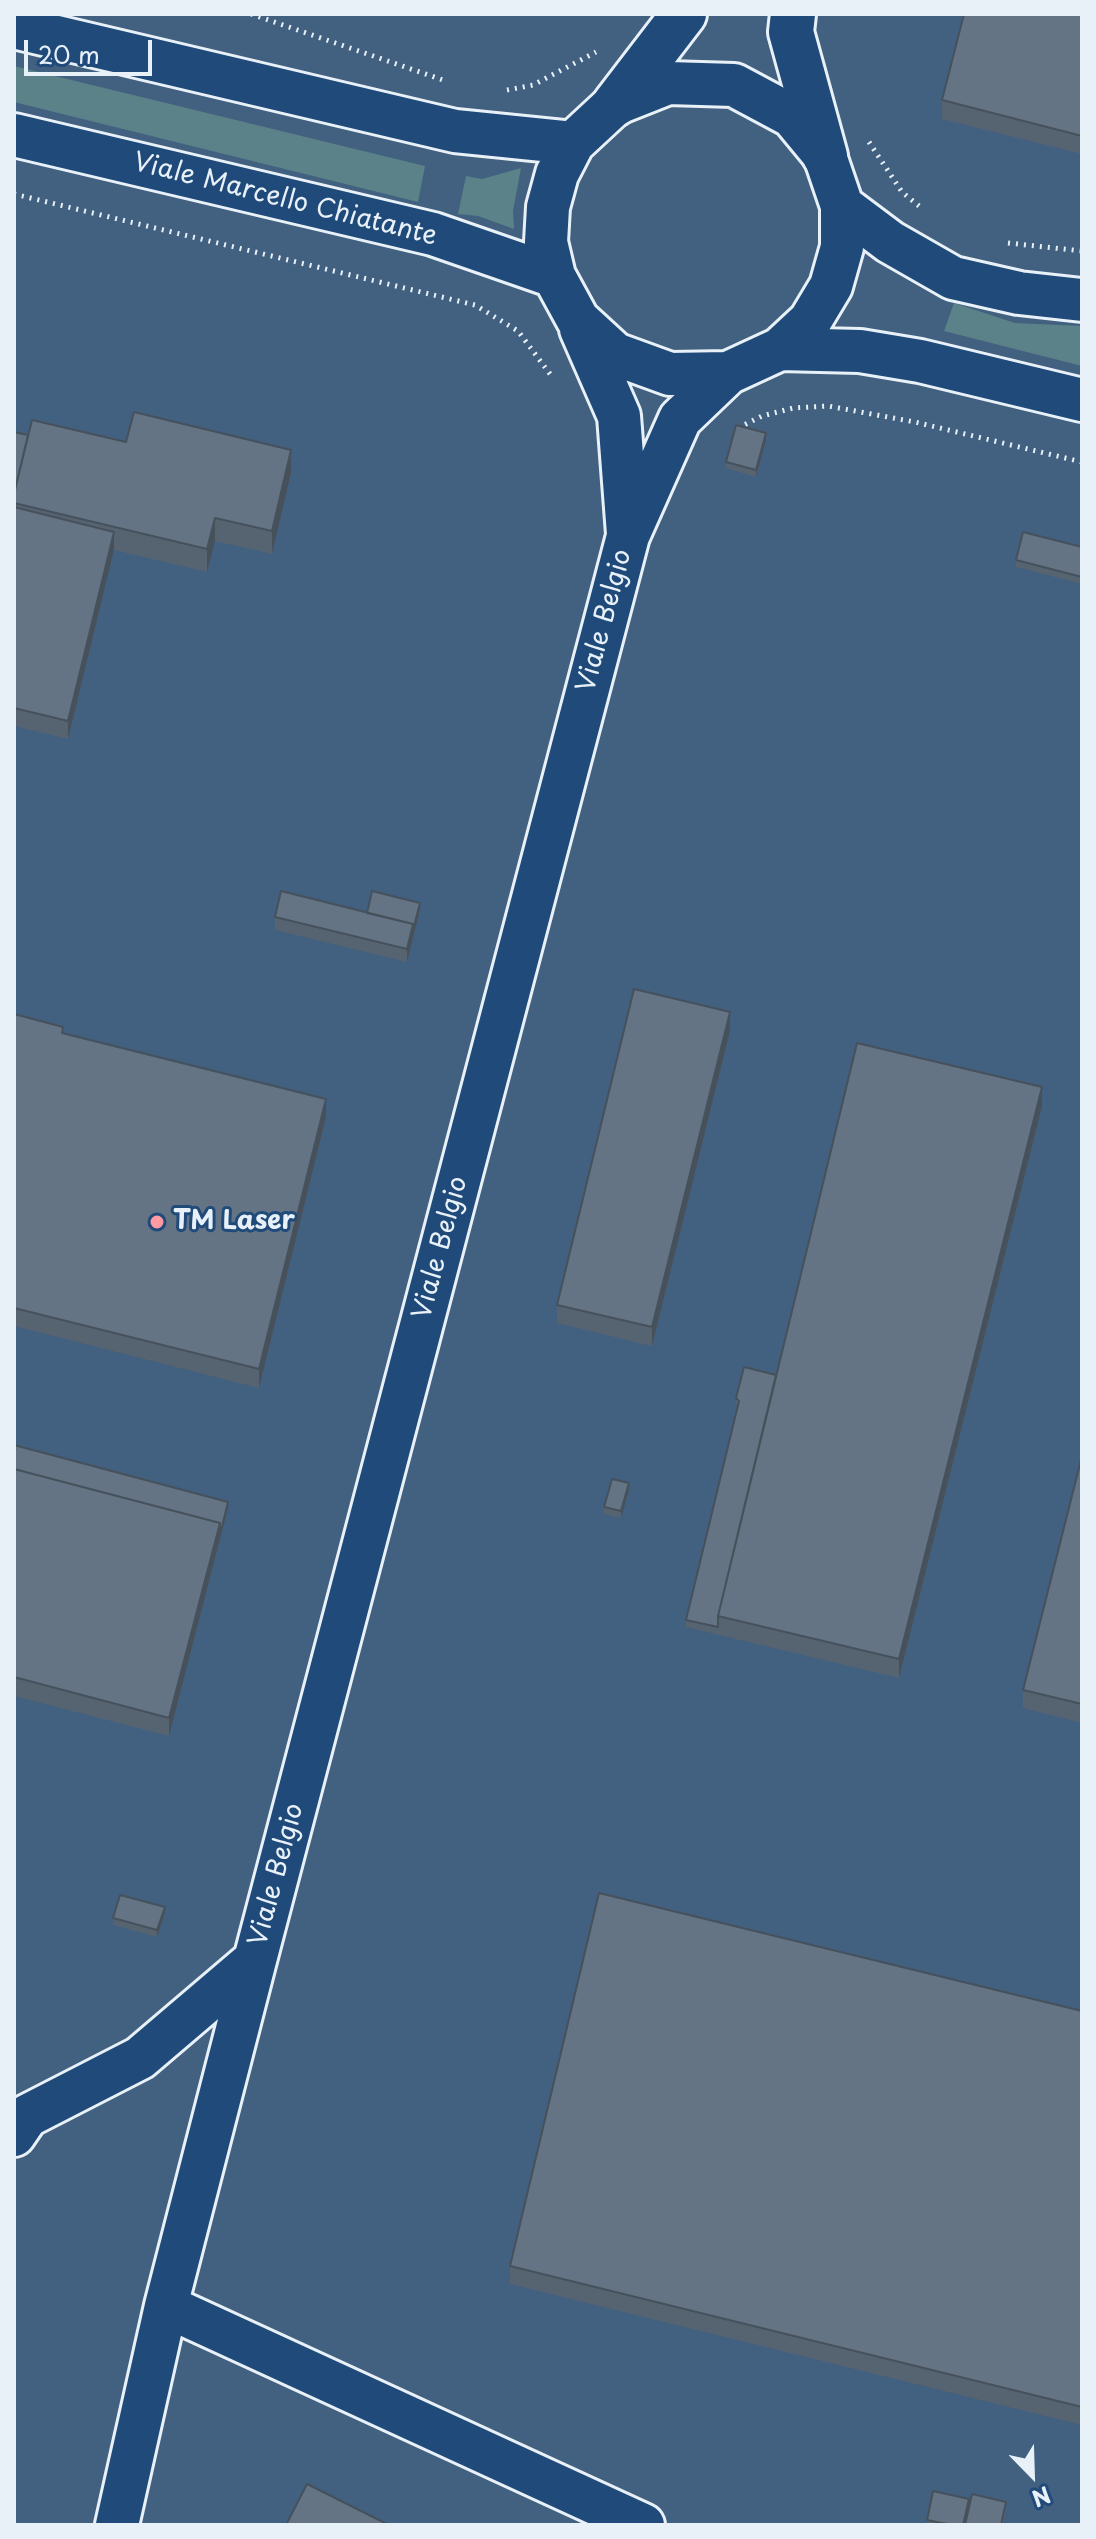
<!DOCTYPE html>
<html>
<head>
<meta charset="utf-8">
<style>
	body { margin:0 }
	#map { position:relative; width:1096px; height:2539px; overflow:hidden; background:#34577d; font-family:"Playpen Sans",sans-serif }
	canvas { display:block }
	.frame { position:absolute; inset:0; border:16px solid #e8f1f8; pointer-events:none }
	.north { position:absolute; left:992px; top:2435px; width:80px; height:80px; -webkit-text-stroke:6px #1f4a7a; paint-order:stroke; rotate:157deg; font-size:22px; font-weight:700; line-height:32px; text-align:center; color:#e8f1f8 }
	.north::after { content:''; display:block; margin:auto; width:28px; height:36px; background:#e8f1f8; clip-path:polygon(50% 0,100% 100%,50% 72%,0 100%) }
	.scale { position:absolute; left:24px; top:40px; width:128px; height:36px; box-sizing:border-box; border:4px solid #e8f1f8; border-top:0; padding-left:10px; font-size:24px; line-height:28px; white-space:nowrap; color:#e8f1f8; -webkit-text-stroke:6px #1f4a7a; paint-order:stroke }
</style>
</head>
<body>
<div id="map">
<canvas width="1096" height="2539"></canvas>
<div class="frame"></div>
<div class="north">N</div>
<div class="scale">20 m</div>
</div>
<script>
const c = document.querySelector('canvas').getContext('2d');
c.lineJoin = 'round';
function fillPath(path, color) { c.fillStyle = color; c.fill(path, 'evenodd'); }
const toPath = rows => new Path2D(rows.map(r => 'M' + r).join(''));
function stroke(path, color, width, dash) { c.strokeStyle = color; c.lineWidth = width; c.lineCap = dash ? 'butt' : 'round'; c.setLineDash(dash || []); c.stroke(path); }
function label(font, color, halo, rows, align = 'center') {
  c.font = font + ' "Playpen Sans",sans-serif'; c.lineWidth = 6; c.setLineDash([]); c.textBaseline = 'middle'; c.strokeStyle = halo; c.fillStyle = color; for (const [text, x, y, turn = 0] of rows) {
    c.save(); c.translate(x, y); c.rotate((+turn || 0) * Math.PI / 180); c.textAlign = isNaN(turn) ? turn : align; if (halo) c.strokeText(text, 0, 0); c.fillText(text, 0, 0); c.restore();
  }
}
fillPath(toPath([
	[14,14,1082,14,1082,2525,14,2525]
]), '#42607f');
fillPath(toPath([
	[14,66,425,166,418,202,14,102],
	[521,168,513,211,514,229,478,216,458,214,466,176,482,179],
	[954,303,1015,323,1082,326,1082,366,944,331]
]), '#5a8288');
const minor = toPath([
	[14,27,455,131,573,143,615,104,668,83,734,85,792,116,825,156,842,206,842,247,831,286,810,321,780,349,728,373,670,374,615,354,578,320,554,276,546,242,548,207,557,174,573,143],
	[14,135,433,234,554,276],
	[842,206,890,242,953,278,1019,293,1082,300],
	[581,329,619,416,628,534],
	[780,349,860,351,920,361,1082,400],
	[14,2135,27,2116,140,2058,255,1960],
	[166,2306,643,2525],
	[117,2525,166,2306,255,1960,628,536,680,419,728,373]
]);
const major = toPath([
	[793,14,791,32,825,156],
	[615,104,684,14]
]);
stroke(minor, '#e8f1f8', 48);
stroke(major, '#e8f1f8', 50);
stroke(toPath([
	[251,14,443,80],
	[507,90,533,85,596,52],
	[869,142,902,192,919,206],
	[14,194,475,305,518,331,553,378],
	[1008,243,1082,251],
	[738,428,762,416,793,408,828,406,915,422,1082,462]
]), '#e8f1f8', 5, [2, 6]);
stroke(minor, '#1f4a7a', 42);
stroke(major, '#1f4a7a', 44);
fillPath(toPath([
	[1082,14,1082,154,942,119,942,100],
	[14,432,28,435,126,442,291,473,272,554,215,541,207,572,114,550,68,739,14,726],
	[766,440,756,477,726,468,726,462],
	[1082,547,1082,584,1016,567,1016,560],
	[420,910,407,962,275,930,275,917],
	[14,1014,63,1033,326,1117,259,1388,14,1326],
	[730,1031,652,1346,557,1323,557,1305],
	[1042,1106,899,1678,686,1627,686,1620,738,1407,736,1404,736,1398,776,1375],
	[14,1445,228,1508,169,1736,14,1696],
	[1082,1456,1082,1723,1023,1708,1023,1690],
	[629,1490,621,1518,604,1514,604,1507],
	[165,1913,157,1937,113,1925,113,1918],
	[1082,2011,1082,2425,510,2284,510,2266],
	[969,2507,1006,2509,1003,2525,927,2525,927,2520]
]), '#566472');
fillPath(toPath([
	[766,433,766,440,756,477,756,470],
	[291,450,291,473,272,554,272,531],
	[215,518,215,541,207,572,207,549],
	[114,532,114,550,68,739,68,721],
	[420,903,420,910,407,962,407,949,413,924],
	[730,1012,730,1031,652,1346,652,1327],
	[1042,1087,1042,1106,899,1678,899,1659],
	[326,1099,326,1117,259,1388,259,1369],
	[629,1483,629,1490,621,1518,621,1511],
	[228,1502,228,1508,169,1736,169,1718,220,1523],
	[165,1907,165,1913,157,1937,157,1930]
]), '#46515c');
const building = toPath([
	[964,14,1082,14,1082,136,942,100,964,14],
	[134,412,291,450,272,531,215,518,207,549,14,503,14,494,32,420,126,442,134,412],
	[736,425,766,433,756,470,726,462,736,425],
	[14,432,28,435,14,494,14,432],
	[14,507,114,532,68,721,14,708,14,507],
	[1023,532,1082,547,1082,577,1016,560,1023,532],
	[281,891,413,924,407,949,275,917,281,891],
	[372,891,420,903,413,930,413,924,367,913,372,891],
	[634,989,730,1012,652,1327,557,1305,634,989],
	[14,1014,63,1027,62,1033,326,1099,259,1369,14,1308,14,1014],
	[857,1043,1042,1087,899,1659,718,1616,857,1043],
	[744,1367,776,1375,718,1616,718,1627,686,1620,739,1401,736,1398,744,1367],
	[14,1445,228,1502,220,1535,220,1523,14,1469,14,1445],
	[1082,1456,1082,1704,1023,1690,1082,1456],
	[14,1469,220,1523,169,1718,14,1677,14,1469],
	[612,1479,629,1483,621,1511,604,1507,612,1479],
	[599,1893,1082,2011,1082,2407,510,2266,599,1893],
	[120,1895,165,1907,157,1930,113,1918,120,1895],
	[307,2484,389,2525,286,2525,307,2484],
	[933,2491,969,2499,963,2525,952,2525,927,2520,933,2491],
	[972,2494,1006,2502,1001,2525,965,2525,972,2494]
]);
fillPath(building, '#647484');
stroke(building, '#46515c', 2);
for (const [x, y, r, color] of [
	[157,1222,8,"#ff9aa2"]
]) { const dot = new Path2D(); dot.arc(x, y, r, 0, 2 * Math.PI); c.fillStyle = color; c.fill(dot); stroke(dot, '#1f4a7a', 3); }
label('26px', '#e8f1f8', '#1f4a7a', [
	["Viale Marcello Chiatante",285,200,14],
	["Viale Belgio",605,621,-75],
	["Viale Belgio",441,1248,-75],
	["Viale Belgio",277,1875,-75]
]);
label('bold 26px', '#e8f1f8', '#1f4a7a', [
	["TM Laser",173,1222]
], 'left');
</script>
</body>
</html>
